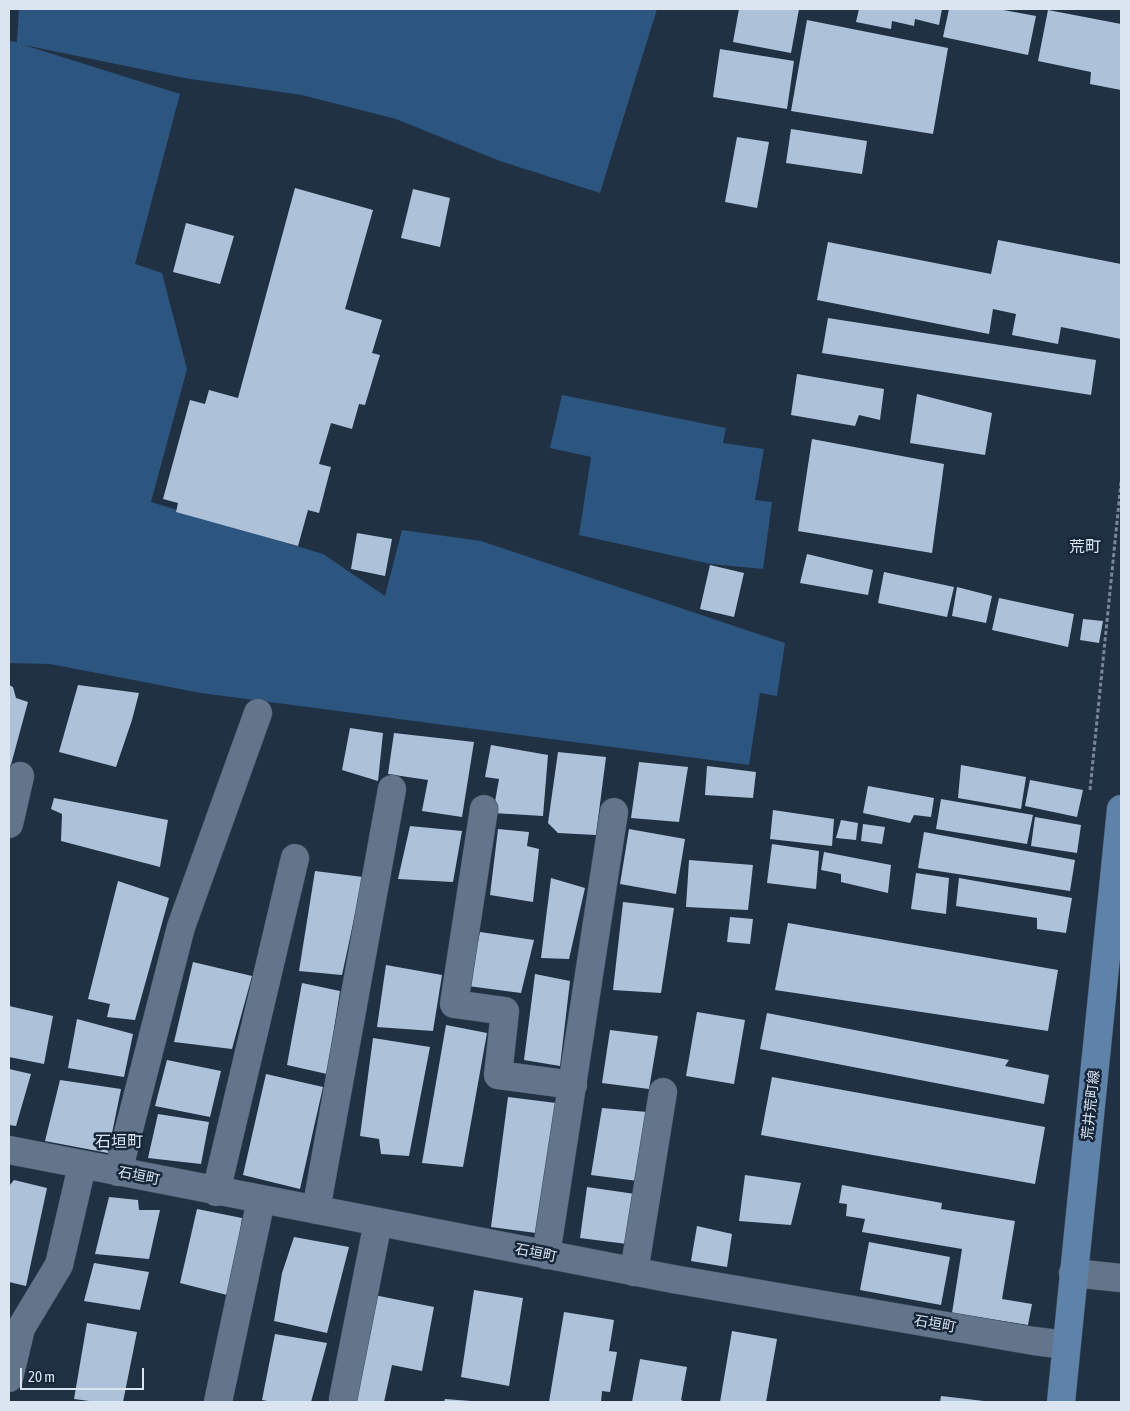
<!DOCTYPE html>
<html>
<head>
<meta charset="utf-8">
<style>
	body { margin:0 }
	#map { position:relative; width:1130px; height:1411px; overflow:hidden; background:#203144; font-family:"Asap Condensed",sans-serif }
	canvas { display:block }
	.frame { position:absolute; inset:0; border:10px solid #dae5f1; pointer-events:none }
	.scale { position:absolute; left:20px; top:1368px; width:124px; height:22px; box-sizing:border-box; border:2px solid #dae5f1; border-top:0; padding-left:6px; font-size:15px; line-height:18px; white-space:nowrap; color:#dae5f1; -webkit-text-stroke:4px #172739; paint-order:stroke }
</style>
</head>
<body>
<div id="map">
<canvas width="1130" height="1411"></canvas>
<div class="frame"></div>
<div class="scale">20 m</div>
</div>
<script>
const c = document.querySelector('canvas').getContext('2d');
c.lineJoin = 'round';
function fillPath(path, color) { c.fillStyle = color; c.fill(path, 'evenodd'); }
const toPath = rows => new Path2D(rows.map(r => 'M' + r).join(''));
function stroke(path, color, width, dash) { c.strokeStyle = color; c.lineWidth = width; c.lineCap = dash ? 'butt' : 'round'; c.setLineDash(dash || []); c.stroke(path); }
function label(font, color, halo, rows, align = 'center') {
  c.font = font + ' "Asap Condensed","Noto Sans JP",sans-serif'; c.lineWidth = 5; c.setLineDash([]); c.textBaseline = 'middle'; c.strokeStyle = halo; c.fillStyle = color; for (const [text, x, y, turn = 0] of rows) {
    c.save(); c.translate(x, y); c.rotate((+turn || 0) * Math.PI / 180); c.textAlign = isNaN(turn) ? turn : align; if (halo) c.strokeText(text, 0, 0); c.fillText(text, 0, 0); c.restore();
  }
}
fillPath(toPath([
	[19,9,657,9,600,193,500,161,396,119,302,95,184,78,24,45,180,94,135,264,162,273,187,369,151,502,323,554,385,596,402,530,481,541,785,643,777,696,760,693,749,765,201,693,50,664,9,663,9,41,17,42],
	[562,395,726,428,723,443,764,449,755,500,772,502,763,569,711,564,579,535,591,457,550,448]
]), '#2c5580');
fillPath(toPath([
	[739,9,799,9,791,53,733,42],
	[859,9,942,9,939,25,915,19,914,26,892,21,891,29,856,22],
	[949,9,998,9,1036,16,1028,55,943,37],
	[1048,10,1121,24,1121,90,1090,84,1091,72,1038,61],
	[807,20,948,48,933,134,791,111],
	[720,49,794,61,787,109,713,97],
	[791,129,867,141,862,174,786,163],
	[737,137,769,142,757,208,725,202],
	[295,188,373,210,345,309,382,320,372,353,380,355,365,405,359,404,352,429,331,423,319,464,331,467,319,513,308,510,298,546,176,512,178,503,163,499,190,400,205,404,209,390,238,398],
	[413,189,450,198,440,247,401,238],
	[186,223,234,236,220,284,173,272],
	[998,240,1121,264,1121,339,1061,327,1058,344,1012,335,1016,314,993,309,989,334,817,300,828,242,991,274],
	[828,318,1096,360,1091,395,822,353],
	[797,374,884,389,880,420,859,415,855,426,791,415],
	[917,394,992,413,985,455,910,443],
	[812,439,944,464,932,553,798,531],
	[357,533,392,539,385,576,351,569],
	[807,554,873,570,868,595,800,583],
	[710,565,744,573,734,617,700,609],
	[884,572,954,587,947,617,878,603],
	[957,587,992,596,986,623,952,616],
	[999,598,1074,614,1068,647,992,630],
	[1083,619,1103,621,1099,643,1080,640],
	[9,685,13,687,16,698,28,702,9,772],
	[78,685,139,693,132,720,116,767,59,752],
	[350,728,383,733,378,781,342,770],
	[394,733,474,742,462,817,422,811,428,780,388,774],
	[491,745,548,755,543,816,493,813,499,779,485,777],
	[558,752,606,757,596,835,558,833,548,823],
	[639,762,688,767,679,822,631,818],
	[961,765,1026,777,1021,809,958,798],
	[707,766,756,772,753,798,705,795],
	[1030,780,1083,790,1077,817,1025,806],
	[868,786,934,798,931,817,914,815,910,823,863,813],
	[54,798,168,820,160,867,61,841,62,814,51,809],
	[941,799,1033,815,1027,844,936,829],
	[773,810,834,819,832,846,770,839],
	[1035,817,1081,825,1077,853,1031,846],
	[841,820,858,823,856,840,836,838],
	[863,824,885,827,882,844,861,841],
	[410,826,462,831,453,882,398,879],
	[498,829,529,832,527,846,539,849,533,902,490,895],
	[629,829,685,839,676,894,620,884],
	[924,832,1075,860,1070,891,918,868],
	[772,844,819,851,816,889,767,883],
	[824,852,891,865,888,893,841,882,841,874,821,870],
	[689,860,753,865,748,910,686,907],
	[315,871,363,877,342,975,299,971],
	[916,873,949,878,946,914,911,909],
	[551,878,585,888,569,959,541,958],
	[959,878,1072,898,1066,933,1037,929,1037,918,956,906],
	[118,881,169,898,135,1020,107,1017,110,1004,88,999],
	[623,902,674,908,661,993,613,990],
	[730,917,753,919,750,944,727,942],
	[788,923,1058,970,1048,1031,775,990],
	[480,932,534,940,521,993,468,986],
	[193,962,252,976,232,1049,174,1042],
	[386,965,442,975,433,1031,377,1027],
	[535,974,570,981,560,1066,524,1060],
	[302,983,340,991,327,1074,287,1065],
	[9,1006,53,1016,44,1064,9,1057],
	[697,1012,745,1020,734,1084,686,1076],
	[767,1013,1009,1060,1005,1066,1049,1075,1044,1104,760,1049],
	[77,1019,133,1034,124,1077,68,1068],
	[446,1025,487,1033,463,1167,422,1163],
	[610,1030,658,1036,649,1089,602,1083],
	[373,1038,430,1047,409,1156,381,1154,379,1139,360,1136],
	[167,1060,221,1071,210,1117,155,1106],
	[9,1069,31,1074,16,1126,9,1125],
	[266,1074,323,1087,300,1189,243,1175],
	[772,1077,1045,1127,1035,1184,761,1135],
	[60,1080,121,1089,108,1153,45,1141],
	[508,1097,556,1103,536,1233,491,1227],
	[602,1108,647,1112,638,1181,591,1175],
	[158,1114,209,1122,201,1164,148,1158],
	[745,1175,801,1183,791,1225,739,1221],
	[14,1180,47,1188,26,1286,9,1282,9,1186],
	[842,1185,942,1203,941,1209,1015,1221,1002,1299,1032,1304,1028,1325,952,1313,962,1249,862,1232,865,1219,846,1216,847,1204,839,1203],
	[587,1187,635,1194,627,1244,580,1238],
	[109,1197,138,1200,139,1210,160,1210,149,1259,95,1254],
	[197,1209,242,1218,231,1296,180,1283],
	[697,1226,732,1234,727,1267,691,1261],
	[294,1237,349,1247,327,1333,274,1321,282,1273],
	[869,1242,950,1257,941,1305,860,1290],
	[94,1263,149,1272,140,1310,84,1301],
	[474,1290,523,1298,509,1386,461,1377],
	[374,1295,434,1307,422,1371,392,1365,384,1402,352,1402],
	[564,1312,614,1320,609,1351,617,1352,610,1392,602,1391,601,1402,549,1402],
	[87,1323,137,1332,123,1402,97,1402,74,1399],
	[732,1331,777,1339,766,1402,720,1402],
	[275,1334,327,1343,311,1402,273,1402,262,1400],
	[640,1359,687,1367,681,1400,686,1402,632,1402],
	[941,1396,984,1401,984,1402,940,1402],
	[445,1399,471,1401,471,1402,444,1402]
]), '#adc2d9');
const minor = toPath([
	[484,809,454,1004,505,1011,498,1075,573,1085],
	[9,824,20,776],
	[9,1150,673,1279,1034,1341,1066,1345],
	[118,1172,181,927,258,713],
	[216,1192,295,858],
	[316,1210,392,789],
	[546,1255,614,812],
	[634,1272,663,1092],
	[1073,1273,1121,1278],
	[9,1378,21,1328,59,1265,82,1166],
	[343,1399,378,1222],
	[218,1402,261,1200]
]);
const major = toPath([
	[1061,1402,1121,809]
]);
stroke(minor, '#3f4e5e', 29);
stroke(major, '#3f4e5e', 29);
stroke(toPath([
	[1090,790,1121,482]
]), '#798797', 3, [4, 2.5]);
stroke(minor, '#62758a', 28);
stroke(major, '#5f82a8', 28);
label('14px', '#dae5f1', '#172739', [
	["荒井荒町線",1091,1105,-84],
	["石垣町",139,1176,11],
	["石垣町",536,1253,11],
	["石垣町",935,1324,10]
]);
label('16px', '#dae5f1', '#172739', [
	["荒町",1085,547],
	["石垣町",119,1142]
]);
</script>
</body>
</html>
